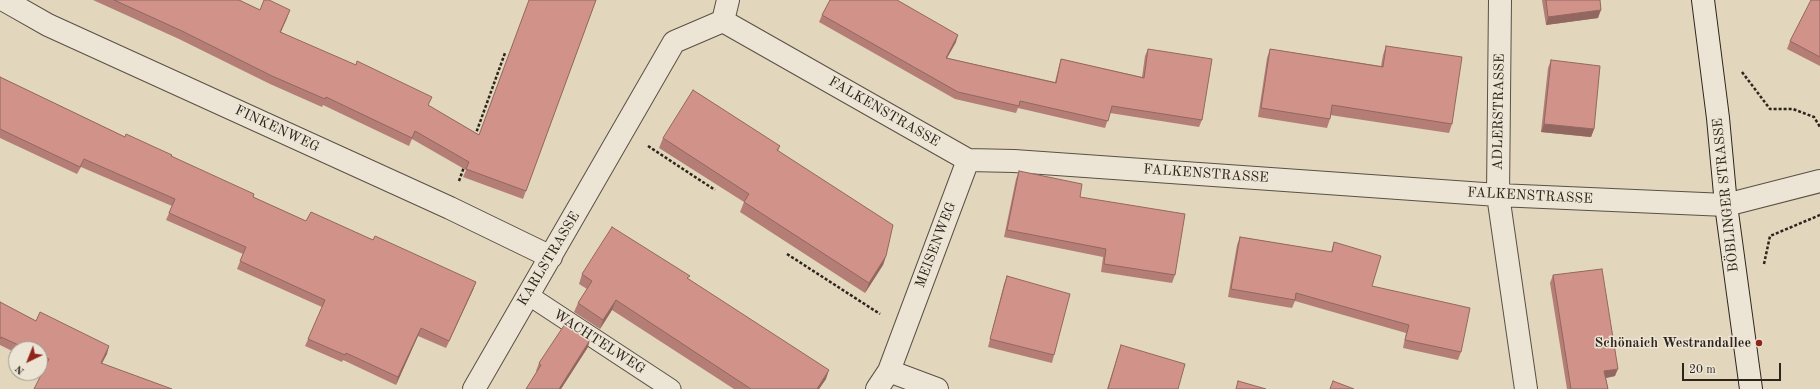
<!DOCTYPE html>
<html>
<head>
<meta charset="utf-8">
<style>
	body { margin:0 }
	#map { position:relative; width:1820px; height:389px; overflow:hidden; background:#e2d6bd; font-family:"Old Standard TT",serif }
	canvas { display:block }
	.north { position:absolute; left:8px; top:341px; width:40px; height:40px; box-sizing:border-box; background:#ece4d4; border:1px solid #a0978a; border-radius:50%; rotate:223deg; font-size:11px; font-weight:700; line-height:16px; text-align:center; color:#2d241c }
	.north::after { content:''; display:block; margin:auto; width:14px; height:18px; background:#8f2418; clip-path:polygon(50% 0,100% 100%,50% 72%,0 100%) }
	.scale { position:absolute; left:1682px; top:363px; width:99px; height:18px; box-sizing:border-box; border:2px solid #2d241c; border-top:0; padding-left:5px; font-size:12px; line-height:14px; white-space:nowrap; color:#2d241c; -webkit-text-stroke:3px #ece4d4; paint-order:stroke }
</style>
</head>
<body>
<div id="map">
<canvas width="1820" height="389"></canvas>
<div class="north">N</div>
<div class="scale">20 m</div>
</div>
<script>
const c = document.querySelector('canvas').getContext('2d');
c.lineJoin = 'round';
const toPath = rows => new Path2D(rows.map(r => 'M' + r).join(''));
function stroke(path, color, width, dash) { c.strokeStyle = color; c.lineWidth = width; c.lineCap = dash ? 'butt' : 'round'; c.setLineDash(dash || []); c.stroke(path); }
function fillPath(path, color) { c.fillStyle = color; c.fill(path, 'evenodd'); }
function label(font, color, halo, rows, align = 'center') {
  c.font = font + ' "Old Standard TT",serif'; c.lineWidth = 3; c.setLineDash([]); c.textBaseline = 'middle'; c.strokeStyle = halo; c.fillStyle = color; for (const [text, x, y, turn = 0] of rows) {
    c.save(); c.translate(x, y); c.rotate((+turn || 0) * Math.PI / 180); c.textAlign = isNaN(turn) ? turn : align; if (halo) c.strokeText(text, 0, 0); c.fillText(text, 0, 0); c.restore();
  }
}
const service = toPath([
	[528,295,671,389]
]);
const minor = toPath([
	[4,0,48,25,450,208,551,257],
	[1500,0,1498,195,1526,389],
	[723,21,968,160,1014,161,1498,195,1726,205,1820,181],
	[889,371,937,389],
	[474,389,674,42,723,21,728,0],
	[877,389,889,371,968,160]
]);
const secondary = toPath([
	[1703,0,1718,118,1726,205,1751,389]
]);
stroke(service, '#5a5044', 21);
stroke(minor, '#5a5044', 24);
stroke(secondary, '#2d241c', 24);
stroke(toPath([
	[1742,72,1770,109,1793,109,1814,117,1820,127],
	[475,136,505,53],
	[648,146,715,190],
	[459,181,464,167],
	[787,254,880,314],
	[1764,264,1770,236,1820,215]
]), '#2d241c', 2.5, [3, 2]);
stroke(service, '#ece4d4', 19);
stroke(minor, '#ece4d4', 22);
stroke(secondary, '#ece4d4', 22);
fillPath(toPath([
	[93,0,239,0,260,10,287,18,281,32,429,106,479,135,596,0,523,199,463,177,466,170,412,139,409,146,323,105,322,107,270,84,179,39],
	[1542,0,1600,0,1598,18,1546,25],
	[1820,0,1820,66,1787,49,1790,41],
	[822,15,956,42,947,58,1055,82,1059,66,1061,59,1142,77,1145,56,1148,49,1202,120,1199,127,1110,113,1105,128,1018,108,1016,113,955,99,819,22],
	[1386,46,1452,124,1449,133,1330,115,1330,119,1327,128,1258,117,1267,58,1270,49,1381,66,1383,55],
	[1551,60,1594,129,1591,137,1541,132,1548,68],
	[0,77,125,137,171,156,253,197,306,221,373,240,476,282,473,290,446,348,418,336,396,385,343,360,342,362,305,346,322,307,237,269,243,254,166,220,172,206,81,167,77,174,0,138],
	[663,138,780,146,778,151,886,256,883,265,865,293,740,212,744,202,659,148],
	[1019,171,1080,197,1175,275,1172,283,1101,272,1103,257,1004,237,1016,179],
	[1240,237,1331,252,1334,242,1372,286,1461,352,1458,360,1403,348,1406,333,1295,301,1292,308,1228,297,1237,245],
	[582,274,689,279,826,379,819,389,734,389,612,310,600,329,574,312,578,303,587,289,579,284],
	[1553,275,1615,376,1606,378,1608,389,1567,389,1550,283],
	[1007,276,1054,355,1052,363,988,347,1004,284],
	[0,302,36,321,107,354,45,366,40,364,40,349,16,349,16,353,0,345],
	[1121,345,1178,389,1107,389],
	[588,347,561,389,526,389,537,371,536,371,539,363]
]), '#b47e76');
fillPath(toPath([
	[290,10,287,18,277,40,280,32],
	[1601,10,1598,18,1546,25,1548,17],
	[958,35,956,42,943,65,946,58],
	[1544,124,1594,129,1591,137,1541,132],
	[886,256,883,265,865,293,869,283],
	[476,282,473,290,446,348,449,341],
	[616,300,612,310,600,329,603,320],
	[421,328,418,336,396,385,398,377],
	[590,340,588,347,561,389,559,389],
	[109,346,107,354,98,371,101,363],
	[1618,369,1615,376,1601,379,1604,371],
	[829,370,826,379,819,389,817,389]
]), '#926760');
const building = toPath([
	[114,0,239,0,260,10,264,0,269,0,290,10,280,32,356,65,357,61,432,97,428,105,479,135,529,0,596,0,526,191,466,169,469,162,415,131,412,138,326,97,325,99,272,76,182,31,114,0],
	[830,0,897,0,958,35,946,58,1056,83,1061,59,1144,78,1148,49,1212,59,1202,120,1112,106,1108,121,1020,101,1019,106,958,92,822,15,830,0],
	[1546,0,1600,0,1601,10,1548,17,1546,0],
	[1811,0,1820,0,1820,57,1790,41,1811,0],
	[1386,46,1462,57,1452,124,1332,105,1330,119,1261,108,1270,49,1383,67,1386,46],
	[1551,60,1600,66,1594,129,1544,124,1551,60],
	[0,77,125,137,126,134,172,155,171,156,254,194,253,197,306,221,311,212,373,240,375,236,476,282,449,341,421,328,398,377,346,353,345,355,308,339,325,300,240,261,246,247,169,213,175,199,84,159,80,167,0,129,0,77],
	[693,90,780,146,777,150,893,225,886,256,869,283,744,202,749,194,663,138,693,90],
	[1019,171,1082,184,1080,197,1185,214,1175,275,1104,264,1106,249,1007,230,1019,171],
	[612,227,690,276,687,278,829,370,817,389,751,389,616,300,603,320,578,303,592,281,582,274,612,227],
	[1240,237,1332,252,1334,242,1381,256,1372,286,1470,308,1461,352,1405,340,1409,325,1296,293,1295,300,1231,289,1240,237],
	[1602,269,1618,369,1604,371,1608,389,1571,389,1553,275,1602,269],
	[1007,276,1070,294,1054,355,990,339,1007,276],
	[0,302,36,321,40,312,109,346,101,363,172,389,34,389,49,359,40,355,40,349,27,349,1,337,0,339,0,302],
	[565,324,590,340,559,389,526,389,541,365,539,363,565,324],
	[1121,345,1185,364,1178,389,1108,389,1121,345],
	[1238,381,1266,389,1236,389,1238,381],
	[1333,381,1354,389,1330,389,1333,381]
]);
fillPath(building, '#d19389');
stroke(building, '#926760', 1);
for (const [x, y, r, color] of [
	[1759,343,4,"#8f2418"]
]) { const dot = new Path2D(); dot.arc(x, y, r, 0, 2 * Math.PI); c.fillStyle = color; c.fill(dot); stroke(dot, '#ece4d4', 1.5); }
label('14px', '#2d241c', '#ece4d4', [
	["FALKENSTRASSE",884,112,30],
	["ADLERSTRASSE",1499,112,-89],
	["FINKENWEG",277,129,25],
	["FALKENSTRASSE",1206,174,4],
	["BÖBLINGER STRASSE",1726,195,-96],
	["FALKENSTRASSE",1530,196,3],
	["MEISENWEG",936,245,-69],
	["KARLSTRASSE",549,259,-59],
	["WACHTELWEG",599,342,33]
]);
label('bold 14px', '#2d241c', '#ece4d4', [
	["Schönaich Westrandallee",1751,343]
], 'right');
</script>
</body>
</html>
